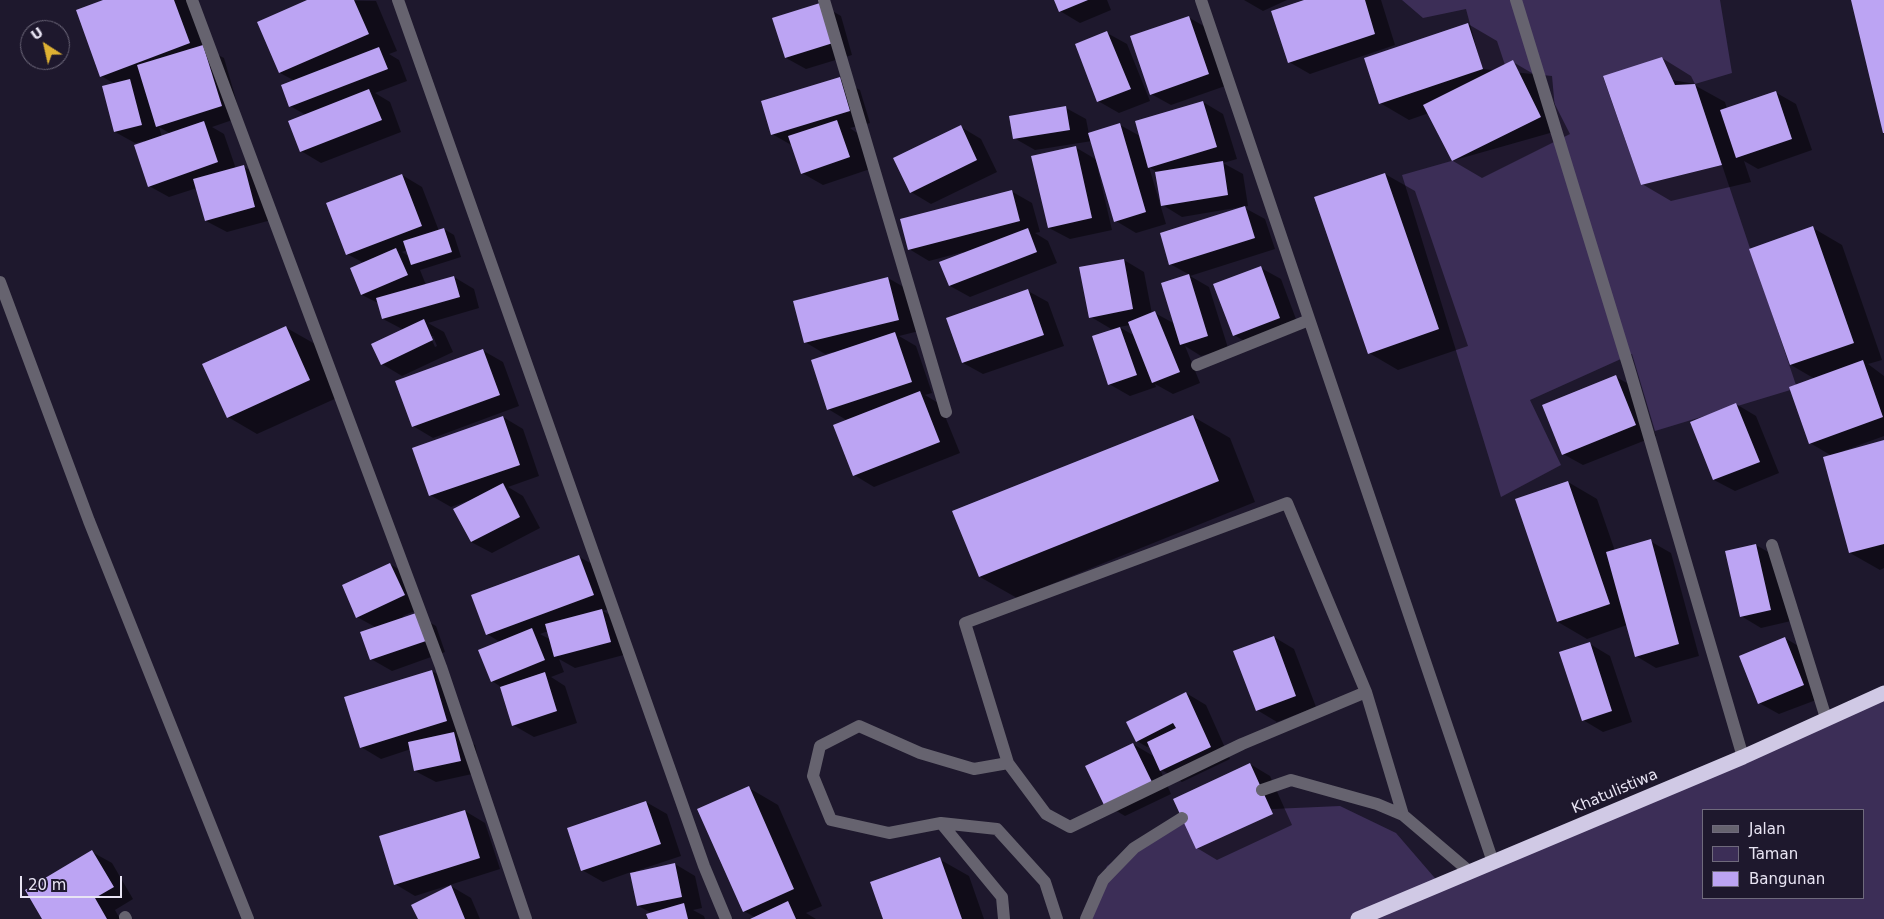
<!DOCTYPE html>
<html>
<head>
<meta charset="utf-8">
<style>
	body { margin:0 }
	#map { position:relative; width:1884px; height:919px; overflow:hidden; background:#1e182d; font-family:"DejaVu Sans",sans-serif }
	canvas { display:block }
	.legend { position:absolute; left:1702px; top:809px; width:162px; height:90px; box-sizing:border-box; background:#1e182d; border:1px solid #6f6a7c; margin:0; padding:6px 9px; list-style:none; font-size:15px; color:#e8e4f3 }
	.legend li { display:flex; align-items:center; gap:10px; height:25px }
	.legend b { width:25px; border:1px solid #6f6a7c }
	.north { position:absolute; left:20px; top:20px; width:50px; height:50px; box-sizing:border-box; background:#1e182d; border:1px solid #6f6a7c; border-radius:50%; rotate:325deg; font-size:14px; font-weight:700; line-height:20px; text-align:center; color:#e8e4f3 }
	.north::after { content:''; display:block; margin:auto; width:18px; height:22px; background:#deb133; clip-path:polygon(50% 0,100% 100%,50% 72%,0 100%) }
	.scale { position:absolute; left:20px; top:876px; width:102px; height:22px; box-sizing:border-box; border:2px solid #e8e4f3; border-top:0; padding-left:6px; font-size:15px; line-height:18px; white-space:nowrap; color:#e8e4f3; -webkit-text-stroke:4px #1e182d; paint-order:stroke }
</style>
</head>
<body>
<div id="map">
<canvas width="1884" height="919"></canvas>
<ul class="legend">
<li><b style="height:6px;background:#66636f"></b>Jalan</li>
<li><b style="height:14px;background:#3c2e57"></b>Taman</li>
<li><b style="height:14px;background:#bca4f3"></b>Bangunan</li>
</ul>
<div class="north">U</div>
<div class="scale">20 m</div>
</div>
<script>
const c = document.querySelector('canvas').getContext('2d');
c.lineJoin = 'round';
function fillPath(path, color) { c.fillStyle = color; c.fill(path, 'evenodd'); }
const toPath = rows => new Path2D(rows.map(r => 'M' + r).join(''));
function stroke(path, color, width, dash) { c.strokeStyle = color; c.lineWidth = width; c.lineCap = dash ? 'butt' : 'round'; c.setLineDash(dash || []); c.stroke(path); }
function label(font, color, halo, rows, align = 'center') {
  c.font = font + ' "DejaVu Sans",sans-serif'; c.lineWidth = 5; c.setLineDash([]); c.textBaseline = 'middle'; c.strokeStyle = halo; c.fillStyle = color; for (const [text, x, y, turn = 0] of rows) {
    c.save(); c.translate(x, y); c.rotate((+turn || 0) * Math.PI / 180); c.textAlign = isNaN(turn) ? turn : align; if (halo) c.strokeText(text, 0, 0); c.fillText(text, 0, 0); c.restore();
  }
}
fillPath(toPath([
	[1402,0,1720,0,1732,73,1695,84,1672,80,1603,77,1641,185,1722,165,1797,388,1655,431,1632,354,1530,400,1561,465,1501,497,1402,175,1557,131,1552,76,1482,69,1466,9,1423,18],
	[1884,690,1884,919,1088,919,1107,866,1182,813,1340,806,1396,833,1440,884],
	[1703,810,1863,810,1863,898,1703,898]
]), '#3c2e57');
fillPath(toPath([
	[107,0,197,0,216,54,224,58,241,117,212,127,224,134,236,169,244,167,264,178,275,219,227,232,206,221,197,188,169,197,149,186,144,141,135,143,115,132,115,84,101,76],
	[159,127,171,134,162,137],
	[311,0,376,1,397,51,389,54,399,60,407,81,375,93,390,102,401,132,321,163,301,151,306,115,290,106,282,86,295,81,280,73],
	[1055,0,1107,0,1111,10,1080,23,1060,11],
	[1244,0,1287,0,1263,11],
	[1308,0,1381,0,1395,45,1310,74,1289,62],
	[820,4,841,16,852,55,806,69,786,58],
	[1188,17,1209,29,1228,85,1171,105,1151,94],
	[1468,24,1497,41,1505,65,1513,62,1542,79,1570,134,1482,178,1453,161,1429,113,1409,120,1380,103],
	[1107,33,1127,44,1150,101,1119,113,1098,101],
	[1662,58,1691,76,1696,86,1725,102,1727,109,1775,92,1796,104,1812,150,1758,169,1744,161,1751,182,1671,201,1642,184],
	[839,79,860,90,870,123,850,128,857,133,870,169,823,185,802,173,793,146,772,134],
	[1203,102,1223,114,1237,159,1223,163,1243,174,1248,206,1243,207,1265,219,1275,249,1190,276,1209,287,1228,348,1201,356,1185,346,1200,383,1173,394,1155,384,1156,387,1130,396,1109,384,1113,330,1091,317,1124,260,1144,272,1152,314,1155,313,1175,324,1162,284,1190,275,1170,264,1241,207,1182,217,1161,204,1159,173,1149,167,1166,224,1136,233,1116,221,1100,170,1098,170,1112,230,1070,239,1049,228,1075,147,1097,160,1092,141,1035,150,1014,138,1066,108,1086,119,1089,134,1120,125,1140,136],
	[1130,325,1135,336,1119,327],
	[961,127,981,139,997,172,931,204,911,192],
	[1385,174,1415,191,1468,346,1398,370,1369,353],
	[402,175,422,187,439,231,444,229,454,235,461,257,420,270,426,285,454,277,474,289,479,308,428,323,444,332,453,352,402,376,382,364,404,330,383,319,380,304,362,295,351,268,364,263,347,254],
	[407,250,410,257,402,252],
	[430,336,433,336,437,346,435,347],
	[1011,191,1032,203,1040,232,1035,233,1048,241,1057,263,970,297,950,286,963,252,929,261,909,249],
	[1813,228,1842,245,1882,360,1868,364,1884,376,1884,436,1843,451,1844,452,1884,441,1884,568,1880,570,1850,553,1832,456,1810,443,1815,379,1791,365],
	[1261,268,1281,279,1300,330,1254,347,1234,335],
	[888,278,909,290,919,331,899,336,916,346,932,393,925,395,940,404,960,453,874,487,854,475,848,421,828,409,833,352,825,354,805,342],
	[1028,291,1048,302,1064,346,983,374,963,363],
	[285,327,315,344,339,397,257,434,228,417],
	[482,350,503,362,519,406,433,438,413,426],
	[1616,377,1636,388,1656,436,1583,465,1563,454],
	[1736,404,1756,416,1779,473,1735,491,1714,480,1691,422],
	[1192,416,1230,438,1255,502,1017,598,980,577],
	[503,417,523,429,539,476,508,487,523,496,540,528,492,553,471,542,468,501,451,507,430,495],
	[1568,482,1597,499,1615,551,1650,541,1671,553,1699,656,1656,668,1636,656,1627,625,1587,639,1558,622],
	[1756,545,1777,557,1791,621,1761,628,1741,616],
	[579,557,600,568,614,607,603,611,622,622,631,653,575,668,559,659,564,672,551,677,565,686,577,723,534,737,513,725,501,687,492,681,500,642,487,634],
	[548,631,551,640,540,634],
	[390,564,410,576,424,607,403,616,404,618,415,614,436,626,445,652,392,671,371,659,377,628,357,617],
	[1274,637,1294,649,1316,707,1277,722,1257,710],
	[1785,638,1805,650,1824,697,1779,714,1759,703],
	[1590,644,1610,656,1632,722,1603,732,1583,720],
	[432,671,452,683,458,735,475,745,481,772,436,782,415,771,411,749,381,759,361,747],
	[1186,693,1206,705,1230,759,1182,782,1160,769,1171,794,1125,816,1105,804,1133,744,1155,757,1150,745,1147,747,1137,741],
	[1250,764,1270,776,1292,825,1217,860,1197,848],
	[749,788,778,805,822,906,806,913,816,919,753,919,756,918,744,911],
	[646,802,667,814,681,856,636,871,636,872,675,864,695,876,702,908,693,910,704,916,705,919,649,919,652,913,638,906,631,872,603,882,582,870],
	[465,811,485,823,500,869,415,896,395,884],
	[92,852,112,863,133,899,115,910,120,919,44,919],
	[939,859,969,876,984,919,885,919],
	[449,885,471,898,480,919,419,919]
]), '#0007');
fillPath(toPath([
	[103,0,174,0,190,43,100,77,76,10],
	[307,0,354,0,369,34,279,73,257,22],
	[1054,0,1088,0,1059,12],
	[1304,0,1365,0,1375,34,1288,63,1271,11],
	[1851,0,1884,0,1884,133,1883,133],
	[820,3,833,43,785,58,772,18],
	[1189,16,1209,74,1150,95,1130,36],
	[1468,23,1483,69,1379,104,1364,58],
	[1107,31,1131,89,1097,102,1075,44],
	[203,45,222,106,156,127,137,65],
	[379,47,388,69,289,107,281,85],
	[1662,57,1675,85,1695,84,1722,165,1641,185,1603,76],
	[1513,60,1541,117,1452,161,1423,105],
	[840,77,850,111,771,135,761,101],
	[130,79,142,125,114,132,102,86],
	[369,89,382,120,300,152,288,121],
	[1776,91,1792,139,1736,158,1720,110],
	[1203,101,1217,147,1148,168,1135,121],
	[1066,106,1070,130,1013,139,1009,116],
	[837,120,850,157,801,174,788,136],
	[204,121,218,162,148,187,134,145],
	[1120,123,1146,212,1114,222,1088,133],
	[961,125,977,160,910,193,893,158],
	[1076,146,1092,218,1048,228,1031,156],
	[1223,161,1228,195,1161,206,1155,172],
	[244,165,255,207,205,221,193,179],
	[1385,173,1439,329,1368,354,1314,197],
	[402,174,422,226,346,255,326,203],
	[1012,190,1020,221,908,250,900,219],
	[1245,206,1255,238,1169,265,1160,233],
	[1813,226,1854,343,1790,365,1749,249],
	[444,228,452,252,411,265,403,241],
	[1028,228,1037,252,949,286,939,262],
	[396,248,408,275,361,295,350,268],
	[1124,259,1133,309,1089,318,1079,267],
	[1261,266,1280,318,1233,336,1213,284],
	[1189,274,1208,336,1180,345,1161,283],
	[454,276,460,297,382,319,376,298],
	[888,277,899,320,804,343,793,301],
	[1028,289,1044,335,962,363,946,318],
	[1155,311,1180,372,1152,383,1128,322],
	[424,319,433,340,381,365,371,344],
	[286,326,310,380,227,418,202,364],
	[1120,327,1137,375,1108,385,1092,336],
	[895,332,912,382,827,410,811,360],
	[483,349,500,395,412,427,395,381],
	[1863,360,1883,417,1809,444,1789,387],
	[1616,375,1636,425,1562,455,1542,405],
	[920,391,940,442,853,476,833,425],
	[1736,403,1760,462,1713,480,1690,422],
	[1193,415,1219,481,979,577,952,511],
	[503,416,520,465,429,496,412,448],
	[1884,440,1884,544,1849,553,1823,457],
	[1568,481,1610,604,1557,622,1515,499],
	[503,483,520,517,471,542,453,509],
	[1651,539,1679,644,1635,657,1606,552],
	[1756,544,1771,610,1740,617,1725,551],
	[579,555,594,595,486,635,471,595],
	[390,563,405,595,356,618,342,585],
	[602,609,611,642,554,657,545,624],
	[416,613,426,641,370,660,360,632],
	[532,628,545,660,491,682,478,650],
	[1274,636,1296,696,1256,711,1233,651],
	[1785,637,1804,685,1758,704,1739,656],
	[1590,642,1612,711,1582,721,1559,652],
	[432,670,447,721,360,748,344,697],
	[545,672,557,711,512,726,500,687],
	[1186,692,1211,747,1160,771,1147,742,1176,728,1173,723,1136,742,1126,722],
	[454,732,461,761,414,771,408,742],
	[1133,743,1152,782,1104,805,1085,766],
	[1250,763,1273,814,1196,849,1173,799],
	[749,786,794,889,743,912,697,809],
	[646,801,661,844,581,871,567,828],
	[465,810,480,858,394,885,379,836],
	[92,850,114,887,95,898,107,919,42,919,25,890],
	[940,857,962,919,883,919,870,882],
	[675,863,682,897,637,906,630,873],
	[451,885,465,919,418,919,411,905],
	[788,901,796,919,750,919],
	[684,903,688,919,648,919,646,914]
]), '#bca4f3');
stroke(toPath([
	[1772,545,1826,718],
	[1008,763,965,623,1287,503,1366,692,1403,815],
	[1262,790,1291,780,1377,804,1403,815,1470,872],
	[941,823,997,829,1045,882,1057,919],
	[1004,919,1002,897,941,823,889,833,831,820,813,776,820,746,859,726,920,753,974,769,1008,763,1046,814,1070,827,1242,744,1366,692],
	[1086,919,1103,880,1134,848,1182,818]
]), '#66636f', 12);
stroke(toPath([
	[192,0,441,667,526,919],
	[398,0,704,866,726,919],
	[824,0,946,412],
	[1201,0,1493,862],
	[1516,0,1629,368,1743,757],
	[0,282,89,521,248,919],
	[1197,365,1309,320],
	[125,917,126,919]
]), '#66636f', 12);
stroke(toPath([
	[1358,919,1743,757,1884,693]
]), '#d0c9e5', 15);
label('15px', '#e8e4f3', '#1e182d', [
	["Khatulistiwa",1615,792,-23]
]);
</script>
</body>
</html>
